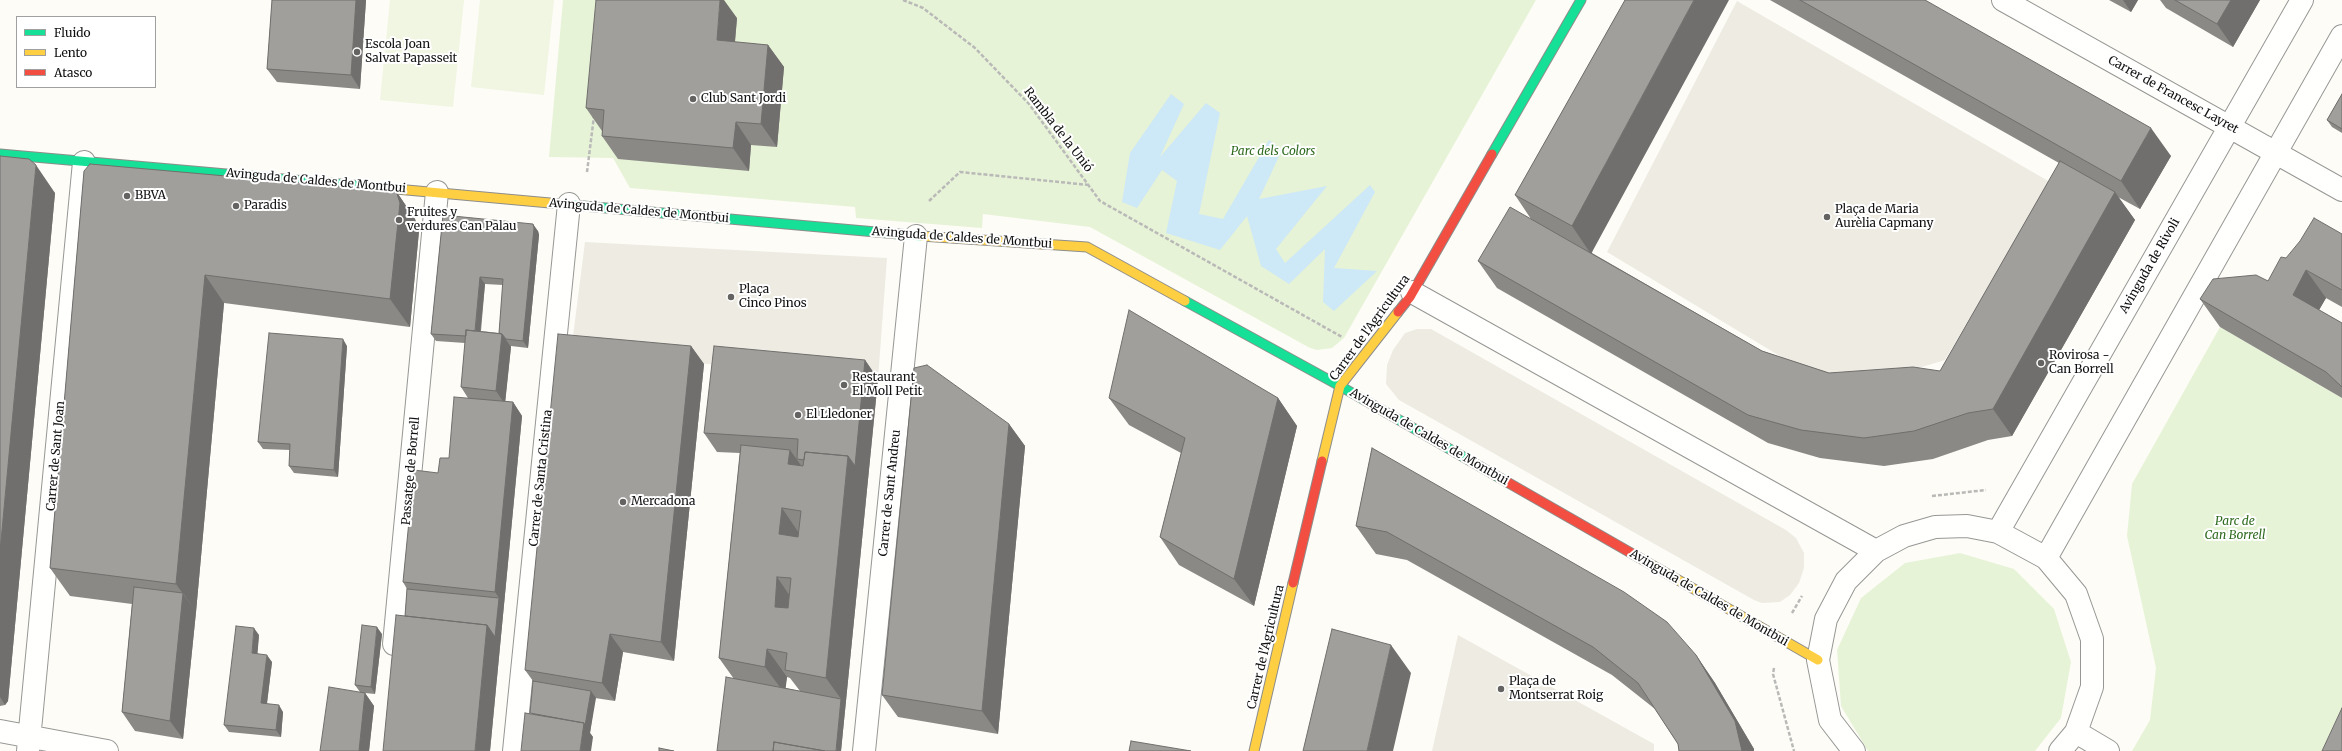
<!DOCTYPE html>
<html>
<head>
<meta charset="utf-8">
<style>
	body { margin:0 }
	#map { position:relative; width:2342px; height:751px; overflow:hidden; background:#fdfcf7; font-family:Merriweather,serif }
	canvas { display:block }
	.legend { position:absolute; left:16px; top:16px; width:140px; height:72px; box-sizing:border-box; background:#fff; border:1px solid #a0a0a0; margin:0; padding:5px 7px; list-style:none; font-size:12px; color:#111 }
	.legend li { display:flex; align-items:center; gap:8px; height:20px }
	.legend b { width:20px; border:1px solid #a0a0a0 }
</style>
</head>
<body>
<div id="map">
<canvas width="2342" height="751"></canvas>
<ul class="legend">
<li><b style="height:5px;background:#16e098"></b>Fluido</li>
<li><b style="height:5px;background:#ffcf43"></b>Lento</li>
<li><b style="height:5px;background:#f24e42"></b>Atasco</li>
</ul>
</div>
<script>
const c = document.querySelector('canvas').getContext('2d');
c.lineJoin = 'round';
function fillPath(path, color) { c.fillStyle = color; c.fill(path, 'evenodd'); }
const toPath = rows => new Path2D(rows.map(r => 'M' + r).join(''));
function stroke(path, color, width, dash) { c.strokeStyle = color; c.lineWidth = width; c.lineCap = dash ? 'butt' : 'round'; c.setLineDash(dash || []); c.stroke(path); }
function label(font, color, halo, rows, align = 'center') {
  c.font = font + ' Merriweather,serif'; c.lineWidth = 4; c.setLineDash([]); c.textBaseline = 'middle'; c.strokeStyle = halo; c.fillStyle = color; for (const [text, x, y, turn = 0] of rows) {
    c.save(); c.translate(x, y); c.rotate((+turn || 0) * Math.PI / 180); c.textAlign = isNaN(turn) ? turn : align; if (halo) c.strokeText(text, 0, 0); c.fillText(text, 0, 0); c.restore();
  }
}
fillPath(toPath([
	[563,0,1536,0,1344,338,1332,348,1317,350,1310,348,1090,227,983,214,982,228,856,218,855,207,630,188,613,158,549,157],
	[2220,327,2342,398,2342,751,2132,751,2150,720,2156,668,2127,536,2132,484],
	[1960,553,2014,569,2054,609,2071,662,2061,718,2035,751,1868,751,1841,706,1837,650,1861,598,1905,563]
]), '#e7f3d7');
fillPath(toPath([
	[390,0,464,0,453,107,380,100],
	[480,0,554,0,544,95,471,87]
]), '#f0f6e1');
fillPath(toPath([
	[1737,1,2050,182,1945,360,1872,382,1818,379,1607,252],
	[585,242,887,258,878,379,571,352],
	[1417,329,1431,329,1786,530,1796,538,1804,553,1804,568,1799,583,1790,595,1780,602,1762,603,1754,600,1399,400,1386,384,1387,365,1393,350,1405,333],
	[1458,635,1654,744,1654,751,1432,751]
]), '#edebe2');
fillPath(toPath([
	[1171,94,1184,104,1160,157,1206,103,1220,113,1199,214,1223,219,1269,140,1282,150,1259,199,1327,186,1276,249,1285,263,1370,185,1375,192,1334,268,1377,271,1334,311,1323,302,1325,249,1289,284,1261,266,1247,216,1220,250,1166,233,1177,181,1162,170,1137,208,1122,202,1130,153]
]), '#cde8f7');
const street = toPath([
	[2003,0,2342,190],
	[1412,292,1876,551],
	[1998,532,2302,0],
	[2046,558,2342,36],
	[394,644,437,192],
	[0,731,107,751],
	[2076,732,2108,751],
	[28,751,84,162],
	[514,751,569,204],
	[864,751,916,236],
	[1854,751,1830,720,1818,660,1826,619,1846,581,1876,551,1904,536,1935,527,1967,526,1998,532,2046,558,2076,594,2092,639,2092,687,2076,732,2060,751]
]);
const fast = toPath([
	[0,154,385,188],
	[1492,154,1581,0],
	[561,204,921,236],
	[1185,301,1340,386,1507,482]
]);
const slow = toPath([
	[385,188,561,204],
	[921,236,1087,247,1185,301],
	[1322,461,1340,386,1398,312],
	[1638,557,1818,660],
	[1254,751,1293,583]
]);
const jam = toPath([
	[1398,312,1410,297,1492,154],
	[1507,482,1638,557],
	[1293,583,1322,461]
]);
stroke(street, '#979795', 24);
stroke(fast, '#8e8d8b', 11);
stroke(slow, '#8e8d8b', 11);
stroke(jam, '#8e8d8b', 11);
stroke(toPath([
	[903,0,923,8,975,48,1029,104,1100,201,1342,337],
	[587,172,594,116],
	[929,201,960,172,1089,185],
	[1932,496,1986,490],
	[1792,613,1802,596],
	[1774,668,1773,674,1794,751]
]), '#b9b9b8', 2.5, [4, 2]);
stroke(street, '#fffffe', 22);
stroke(fast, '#16e098', 9);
stroke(slow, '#ffcf43', 9);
stroke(jam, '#f24e42', 9);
fillPath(toPath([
	[272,0,366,0,360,89,277,82,267,69],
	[1625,0,1592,253,1762,351,1829,373,1940,371,2059,163,1770,0,1925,0,2171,156,2140,209,2118,197,2135,220,2012,436,1988,440,1933,459,1884,466,1820,458,1768,443,1497,288,1478,261,1531,219,1515,195],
	[2109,0,2138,0,2131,12],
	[2160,0,2260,0,2233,47,2166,8],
	[737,18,735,42,768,45,784,67,777,147,751,145,749,171,618,159,602,136,602,131,586,108],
	[2342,94,2342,133,2332,127,2327,120],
	[0,156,55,193,8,701,5,705,0,706],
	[84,171,396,191,415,219,419,231,410,327,224,303,196,612,183,739,135,731,122,712,132,604,70,596,50,568],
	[443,215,538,231,539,235,528,348,511,346,505,402,513,402,522,416,490,751,405,616,407,589,403,582,438,473,449,458,468,398,461,387,465,343,436,341,431,334],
	[485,284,503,285,499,333,481,331],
	[2342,234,2342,307,2326,298,2319,310,2342,323,2342,398,2220,327,2200,299,2268,281,2286,258],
	[347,346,338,477,294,473,289,466,290,450,263,449,258,442],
	[691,346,704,364,674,661,623,652,615,701,595,698,590,733,593,737,530,713,533,681,525,670],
	[865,360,878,379,841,751,734,679,719,658,740,453,717,452,704,433],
	[787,677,790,678,800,691,785,688],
	[1109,398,1278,398,1297,426,1254,606,1179,565,1160,537,1181,453,1129,425],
	[1009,424,1025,446,998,734,898,717,882,695],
	[1372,448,1696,655,1715,683,1754,749,1754,751,1679,751,1678,744,1655,709,1612,675,1407,560,1376,554,1356,526],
	[382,634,375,694,365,693,374,706,369,751,320,751,360,692,355,685],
	[259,635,257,654,272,662,267,704,283,712,281,737,229,732,224,725]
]), '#8a8986');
fillPath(toPath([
	[356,0,366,0,360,89,351,75],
	[720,0,724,0,737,18,733,62,717,40],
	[1694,0,1729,0,1591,254,1572,226],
	[2123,0,2138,0,2131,12],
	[2231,0,2260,0,2233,47,2217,24],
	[768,45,784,67,777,147,761,124],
	[736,122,751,145,749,171,733,148],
	[2151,128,2171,156,2140,209,2121,181],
	[36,165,55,193,8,701,5,705,0,697,0,552],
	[396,191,415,219,419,231,410,327,390,299],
	[2115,192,2135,220,2012,436,1993,409],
	[533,224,538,231,539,235,528,348,523,341],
	[2306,270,2326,298,2312,322,2293,295],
	[205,275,224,303,196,612,176,584],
	[480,277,485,284,479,344,475,337],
	[502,334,511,347,505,404,496,391],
	[343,339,347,346,338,477,334,470],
	[691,346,704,364,674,661,661,642],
	[865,360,878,379,841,751,836,751,841,699,826,678,848,456],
	[1278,398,1297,426,1254,606,1234,579],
	[513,402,522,416,504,605,495,592],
	[1009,424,1025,446,998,734,982,711],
	[790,450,810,478,788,464],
	[782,508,801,536,798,562,779,534],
	[777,577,796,605,795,634,775,607],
	[183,593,196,612,183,739,170,721],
	[499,598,504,605,490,751,475,751,487,625],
	[377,627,382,634,375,694,371,687],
	[254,628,259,635,257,660,252,653],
	[610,634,623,652,615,701,602,683],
	[1391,645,1411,673,1393,751,1367,751],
	[767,649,787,677,785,694,765,667],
	[267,655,272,662,266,710,261,703],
	[1696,655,1715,683,1754,749,1754,751,1742,751],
	[591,691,596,698,590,733,593,737,591,751,580,751,584,723],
	[365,693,374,706,369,751,359,751],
	[279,705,283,712,281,737,276,730]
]), '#716f6d');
const building = toPath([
	[272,0,356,0,351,75,267,69,272,0],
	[596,0,720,0,717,40,768,45,761,124,736,122,733,148,602,136,604,110,586,108,596,0],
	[1625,0,1694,0,1572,226,1515,195,1625,0],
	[1800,0,1925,0,2151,128,2121,181,1800,0],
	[2175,0,2231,0,2217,24,2175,0],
	[2342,94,2342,129,2327,120,2342,94],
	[0,156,29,159,36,165,0,552,0,156],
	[2060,161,2115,192,1993,409,1968,413,1914,431,1864,438,1801,430,1748,415,1478,261,1510,207,1762,351,1829,373,1913,367,1940,371,2060,161],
	[90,164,396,191,400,203,390,299,205,275,176,584,50,568,84,171,90,164],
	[443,215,533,224,534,228,523,341,506,339,502,334,499,333,503,279,480,277,475,331,466,330,466,336,431,334,443,215],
	[2314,218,2342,234,2342,290,2306,270,2293,295,2342,323,2342,387,2326,372,2200,299,2213,279,2256,275,2268,281,2281,257,2286,258,2300,241,2314,218],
	[1129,310,1278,398,1234,579,1160,537,1185,438,1109,398,1129,310],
	[466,330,502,334,496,391,461,387,466,330],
	[269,333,343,339,334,470,289,466,290,444,258,442,269,333],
	[558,334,691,346,661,642,610,634,602,683,525,670,558,334],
	[714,346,865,360,855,466,848,456,805,452,804,460,797,459,798,439,704,433,714,346],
	[927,365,1009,424,982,711,882,695,914,368,927,365],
	[454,397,513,402,495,592,403,582,414,470,438,473,440,458,449,458,454,397],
	[741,445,790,450,788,464,803,466,805,452,848,456,826,678,785,670,787,653,767,649,765,667,719,658,741,445],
	[782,508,801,511,798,537,779,534,782,508],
	[777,577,791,578,788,608,775,607,777,577],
	[1372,448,1624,592,1667,622,1696,655,1735,721,1742,751,1679,751,1678,744,1638,683,1593,647,1387,532,1356,526,1372,448],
	[134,587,183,593,170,721,122,712,134,587],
	[407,589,499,598,495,637,487,625,405,616,407,589],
	[396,615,487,625,475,751,383,751,396,615],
	[362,625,377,627,371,687,355,685,362,625],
	[236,626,254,628,252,653,267,655,261,703,279,705,276,730,224,725,236,626],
	[1332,629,1391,645,1367,751,1303,751,1332,629],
	[726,677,841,699,836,751,825,751,774,742,773,751,717,751,726,677],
	[533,681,591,691,585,726,584,723,530,713,533,681],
	[329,687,365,693,359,751,320,751,329,687],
	[2342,708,2342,751,2322,751,2342,708],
	[525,713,584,723,580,751,521,751,525,713],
	[1131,741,1191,751,1129,751,1131,741],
	[774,742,825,751,773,751,774,742],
	[659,748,674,751,659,751,659,748]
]);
fillPath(building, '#a19f9c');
stroke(building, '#716f6d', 1);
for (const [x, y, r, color] of [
	[357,52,4,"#646362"],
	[693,99,4,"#646362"],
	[127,196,4,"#646362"],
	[236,206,4,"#646362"],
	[1827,217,4,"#646362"],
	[399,220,4,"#646362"],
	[731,297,4,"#646362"],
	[2041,363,4,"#646362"],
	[844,385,4,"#646362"],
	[798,415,4,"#646362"],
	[623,502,4,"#646362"],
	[1501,689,4,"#646362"]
]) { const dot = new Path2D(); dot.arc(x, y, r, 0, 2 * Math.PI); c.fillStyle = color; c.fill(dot); stroke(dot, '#fff', 1.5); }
label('12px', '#111', '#fff', [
	["Escola Joan",365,45],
	["Salvat Papasseit",365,59],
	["Club Sant Jordi",701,99],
	["BBVA",135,196],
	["Paradis",244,206],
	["Plaça de Maria",1835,210],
	["Aurèlia Capmany",1835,224],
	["Fruites y",407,213],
	["verdures Can Palau",407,227],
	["Plaça",739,290],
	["Cinco Pinos",739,304],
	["Rovirosa -",2049,356],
	["Can Borrell",2049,370],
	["Restaurant",852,378],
	["El Moll Petit",852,392],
	["El Lledoner",806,415],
	["Mercadona",631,502],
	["Plaça de",1509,682],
	["Montserrat Roig",1509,696]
], 'left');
label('12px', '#111', '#fff', [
	["Carrer de Francesc Layret",2173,95,29],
	["Rambla de la Unió",1058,130,52],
	["Avinguda de Caldes de Montbui",316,181,5],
	["Avinguda de Caldes de Montbui",639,211,5],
	["Avinguda de Caldes de Montbui",962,238,4],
	["Avinguda de Rivoli",2150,266,-60],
	["Carrer de l'Agricultura",1370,328,-54],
	["Avinguda de Caldes de Montbui",1429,437,30],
	["Carrer de Sant Joan",56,456,-85],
	["Passatge de Borrell",411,471,-85],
	["Carrer de Santa Cristina",541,478,-84],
	["Carrer de Sant Andreu",890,493,-84],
	["Avinguda de Caldes de Montbui",1709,598,30],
	["Carrer de l'Agricultura",1266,647,-77]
]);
label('italic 12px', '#2f6b1f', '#fff', [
	["Parc dels Colors",1273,152],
	["Parc de",2235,522],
	["Can Borrell",2235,536]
]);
</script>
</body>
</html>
